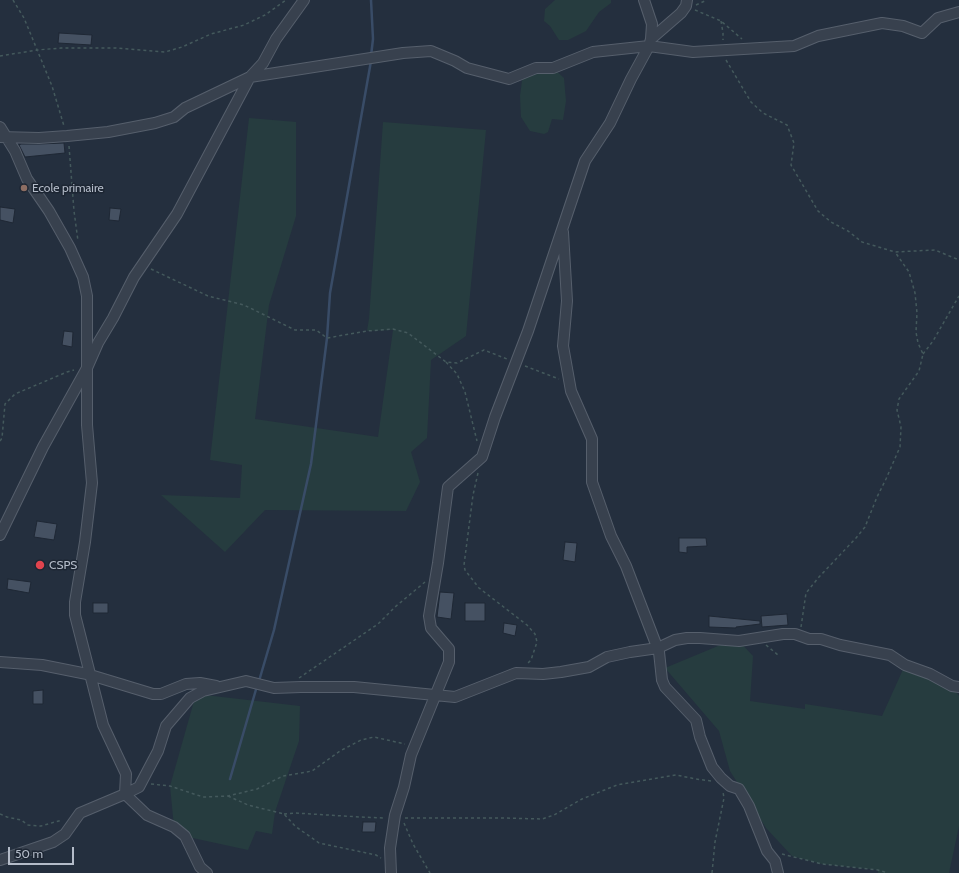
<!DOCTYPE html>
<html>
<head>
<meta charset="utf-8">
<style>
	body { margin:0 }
	#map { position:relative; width:959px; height:873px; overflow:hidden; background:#242f3e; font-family:Cabin,sans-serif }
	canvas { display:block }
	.scale { position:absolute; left:8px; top:847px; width:66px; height:18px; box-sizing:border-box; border:2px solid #b4bcc9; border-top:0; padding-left:5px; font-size:12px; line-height:14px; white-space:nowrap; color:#b4bcc9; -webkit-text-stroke:3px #1d2633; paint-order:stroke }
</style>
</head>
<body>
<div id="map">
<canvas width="959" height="873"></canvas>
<div class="scale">50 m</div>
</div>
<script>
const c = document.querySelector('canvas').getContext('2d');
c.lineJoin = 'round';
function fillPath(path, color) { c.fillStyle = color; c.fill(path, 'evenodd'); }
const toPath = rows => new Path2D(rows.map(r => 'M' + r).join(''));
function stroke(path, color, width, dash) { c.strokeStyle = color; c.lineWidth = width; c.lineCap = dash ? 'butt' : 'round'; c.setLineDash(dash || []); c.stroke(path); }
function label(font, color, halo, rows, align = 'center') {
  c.font = font + ' Cabin,sans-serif'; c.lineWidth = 3; c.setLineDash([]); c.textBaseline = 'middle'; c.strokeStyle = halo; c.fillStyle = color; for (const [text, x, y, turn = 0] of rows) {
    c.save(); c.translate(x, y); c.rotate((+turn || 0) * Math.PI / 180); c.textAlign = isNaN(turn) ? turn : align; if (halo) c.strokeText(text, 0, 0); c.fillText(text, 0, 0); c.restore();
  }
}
fillPath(toPath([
	[555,0,611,0,611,3,599,12,586,31,568,40,559,40,550,26,544,21,545,9],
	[553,68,564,78,566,101,563,120,552,119,548,132,544,134,530,131,521,117,520,96,523,73],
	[249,118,296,122,296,216,269,305,255,419,378,437,393,330,367,331,369,319,383,122,486,130,466,336,431,360,427,438,411,452,420,482,406,511,265,510,225,552,161,495,240,498,242,465,210,460],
	[730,641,739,641,753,656,750,701,805,709,805,704,882,716,905,665,952,686,959,696,959,826,949,873,878,873,878,870,822,864,792,856,766,828,730,771,719,731,665,668],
	[196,694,300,706,299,741,275,812,272,834,256,831,248,850,188,837,174,827,170,786]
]), '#263c3f');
stroke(toPath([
	[371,0,373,39,371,56],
	[259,681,274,630,311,464,327,338,330,293,371,61],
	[230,779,257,686]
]), '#394c67', 2.5);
const building = toPath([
	[59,33,92,35,91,45,58,43,59,33],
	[64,143,65,153,25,157,19,145,21,144,39,144,64,143],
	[0,207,15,209,13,223,0,220,0,207],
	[110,208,121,209,119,221,109,220,110,208],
	[64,331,73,332,72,347,62,345,64,331],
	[37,521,57,524,54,540,34,537,37,521],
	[679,538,706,538,707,546,687,547,687,553,679,552,679,538],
	[565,542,577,543,575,562,563,560,565,542],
	[8,579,31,582,29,593,7,589,8,579],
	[440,592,454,593,451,619,437,617,440,592],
	[93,603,108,603,108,613,93,613,93,603],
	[465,603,485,603,485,621,465,621,465,603],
	[787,614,788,625,762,627,761,616,787,614],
	[709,616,760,621,760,624,736,627,736,628,709,627,709,616],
	[504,623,517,625,515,636,503,633,504,623],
	[43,690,43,704,33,704,33,691,43,690],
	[363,822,376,822,375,832,362,832,363,822]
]);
fillPath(building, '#455162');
stroke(building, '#1f2835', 1);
const minor = toPath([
	[651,39,681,13,686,6,687,0],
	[0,127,15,151,27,179,49,211,70,248,83,277,87,296,87,425,92,483,85,542,75,602,75,615,103,725,126,774,125,794,147,815,174,827,185,836,200,867,207,873],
	[0,137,39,138,67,136,108,132,155,123,174,117,185,108,250,77,403,53,431,51,455,61,467,68,509,79,536,68,553,68,593,52,649,46,693,52,794,46,818,36,882,23,903,26,922,33,938,18,959,12],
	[563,232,567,301,563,346,571,391,592,439,592,482,611,536,626,566,659,652,662,680,665,687,696,720,700,737,712,767,721,778,730,786,739,789,749,806,767,851,775,861,778,873],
	[0,535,43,447,87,368,98,343,113,318,134,277,177,214,250,77,263,63,276,39,304,0],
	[0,662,42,665,87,674,153,694,161,694,186,684,200,683,216,686],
	[0,860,53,842,65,834,80,813,125,794,139,787,158,751,166,726,190,698,203,691,246,681,274,688,301,687,354,687,455,697,516,673,543,674,561,672,589,667,607,657,630,652,658,648,675,640,687,638,700,638,739,641,783,634,795,634,809,639,821,639,840,645,890,655,905,665,930,674,952,686,959,687],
	[391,873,390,848,395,815,404,787,411,755,449,662,449,649,431,628,429,616,438,563,448,487,482,457,495,417,528,331,585,161,610,123,631,79,649,46,651,39,652,24,644,0]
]);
stroke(minor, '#565f6c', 12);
stroke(toPath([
	[13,0,24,18,52,86,64,126],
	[696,5,707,0],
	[695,10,721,21,742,39],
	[721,21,723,33,723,40],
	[0,56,37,50,61,48,115,48,165,52,182,47,211,34,244,25,265,15,286,0],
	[726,60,751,102,763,113,787,125,794,143,791,165,818,211,831,222,848,231,862,242,895,252,935,250,959,260],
	[69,146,74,211,78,241],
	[151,269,208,296,244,305,295,330,316,330,327,338,367,331,393,329,408,333,446,362,457,363,484,350,507,359],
	[923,354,933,341,959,296],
	[446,362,457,374,465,392,477,441],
	[525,366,559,379],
	[0,441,2,438,5,404,15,394,67,372,74,370],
	[478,473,473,495,464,565,465,570,479,588,527,625,535,634,537,642,531,660,527,664],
	[801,627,806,593,819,577,856,538,865,527,877,497,886,479,900,447,901,427,897,410,899,399,919,371,923,354,918,343,916,332,917,313,915,293,909,272,895,252],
	[766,645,778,655],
	[299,678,378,624,395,607,425,582],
	[151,784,170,786,203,797,228,796,257,789,283,776,312,771,340,751,361,740,374,737,405,744],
	[228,796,248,805,284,814,295,826,319,843,376,855,381,858],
	[0,814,7,817,21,820,28,825,41,826,62,820],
	[284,814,295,813,360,817,385,818],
	[405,818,503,818,542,819,554,815,582,799,617,785,676,775,696,779,711,781],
	[404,823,413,844,430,873],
	[782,854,822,864,878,870,888,873],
	[712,873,715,842,724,798,723,792]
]), '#44595c', 1.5, [3, 3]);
stroke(minor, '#38414e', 10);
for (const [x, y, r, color] of [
	[24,188,4,"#8d6e63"],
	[40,565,5,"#e0444e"]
]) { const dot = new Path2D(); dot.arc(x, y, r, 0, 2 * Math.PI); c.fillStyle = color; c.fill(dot); stroke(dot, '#1d2633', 1.5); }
label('12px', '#b4bcc9', '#1d2633', [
	["Ecole primaire",32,188],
	["CSPS",49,565]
], 'left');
</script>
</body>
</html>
